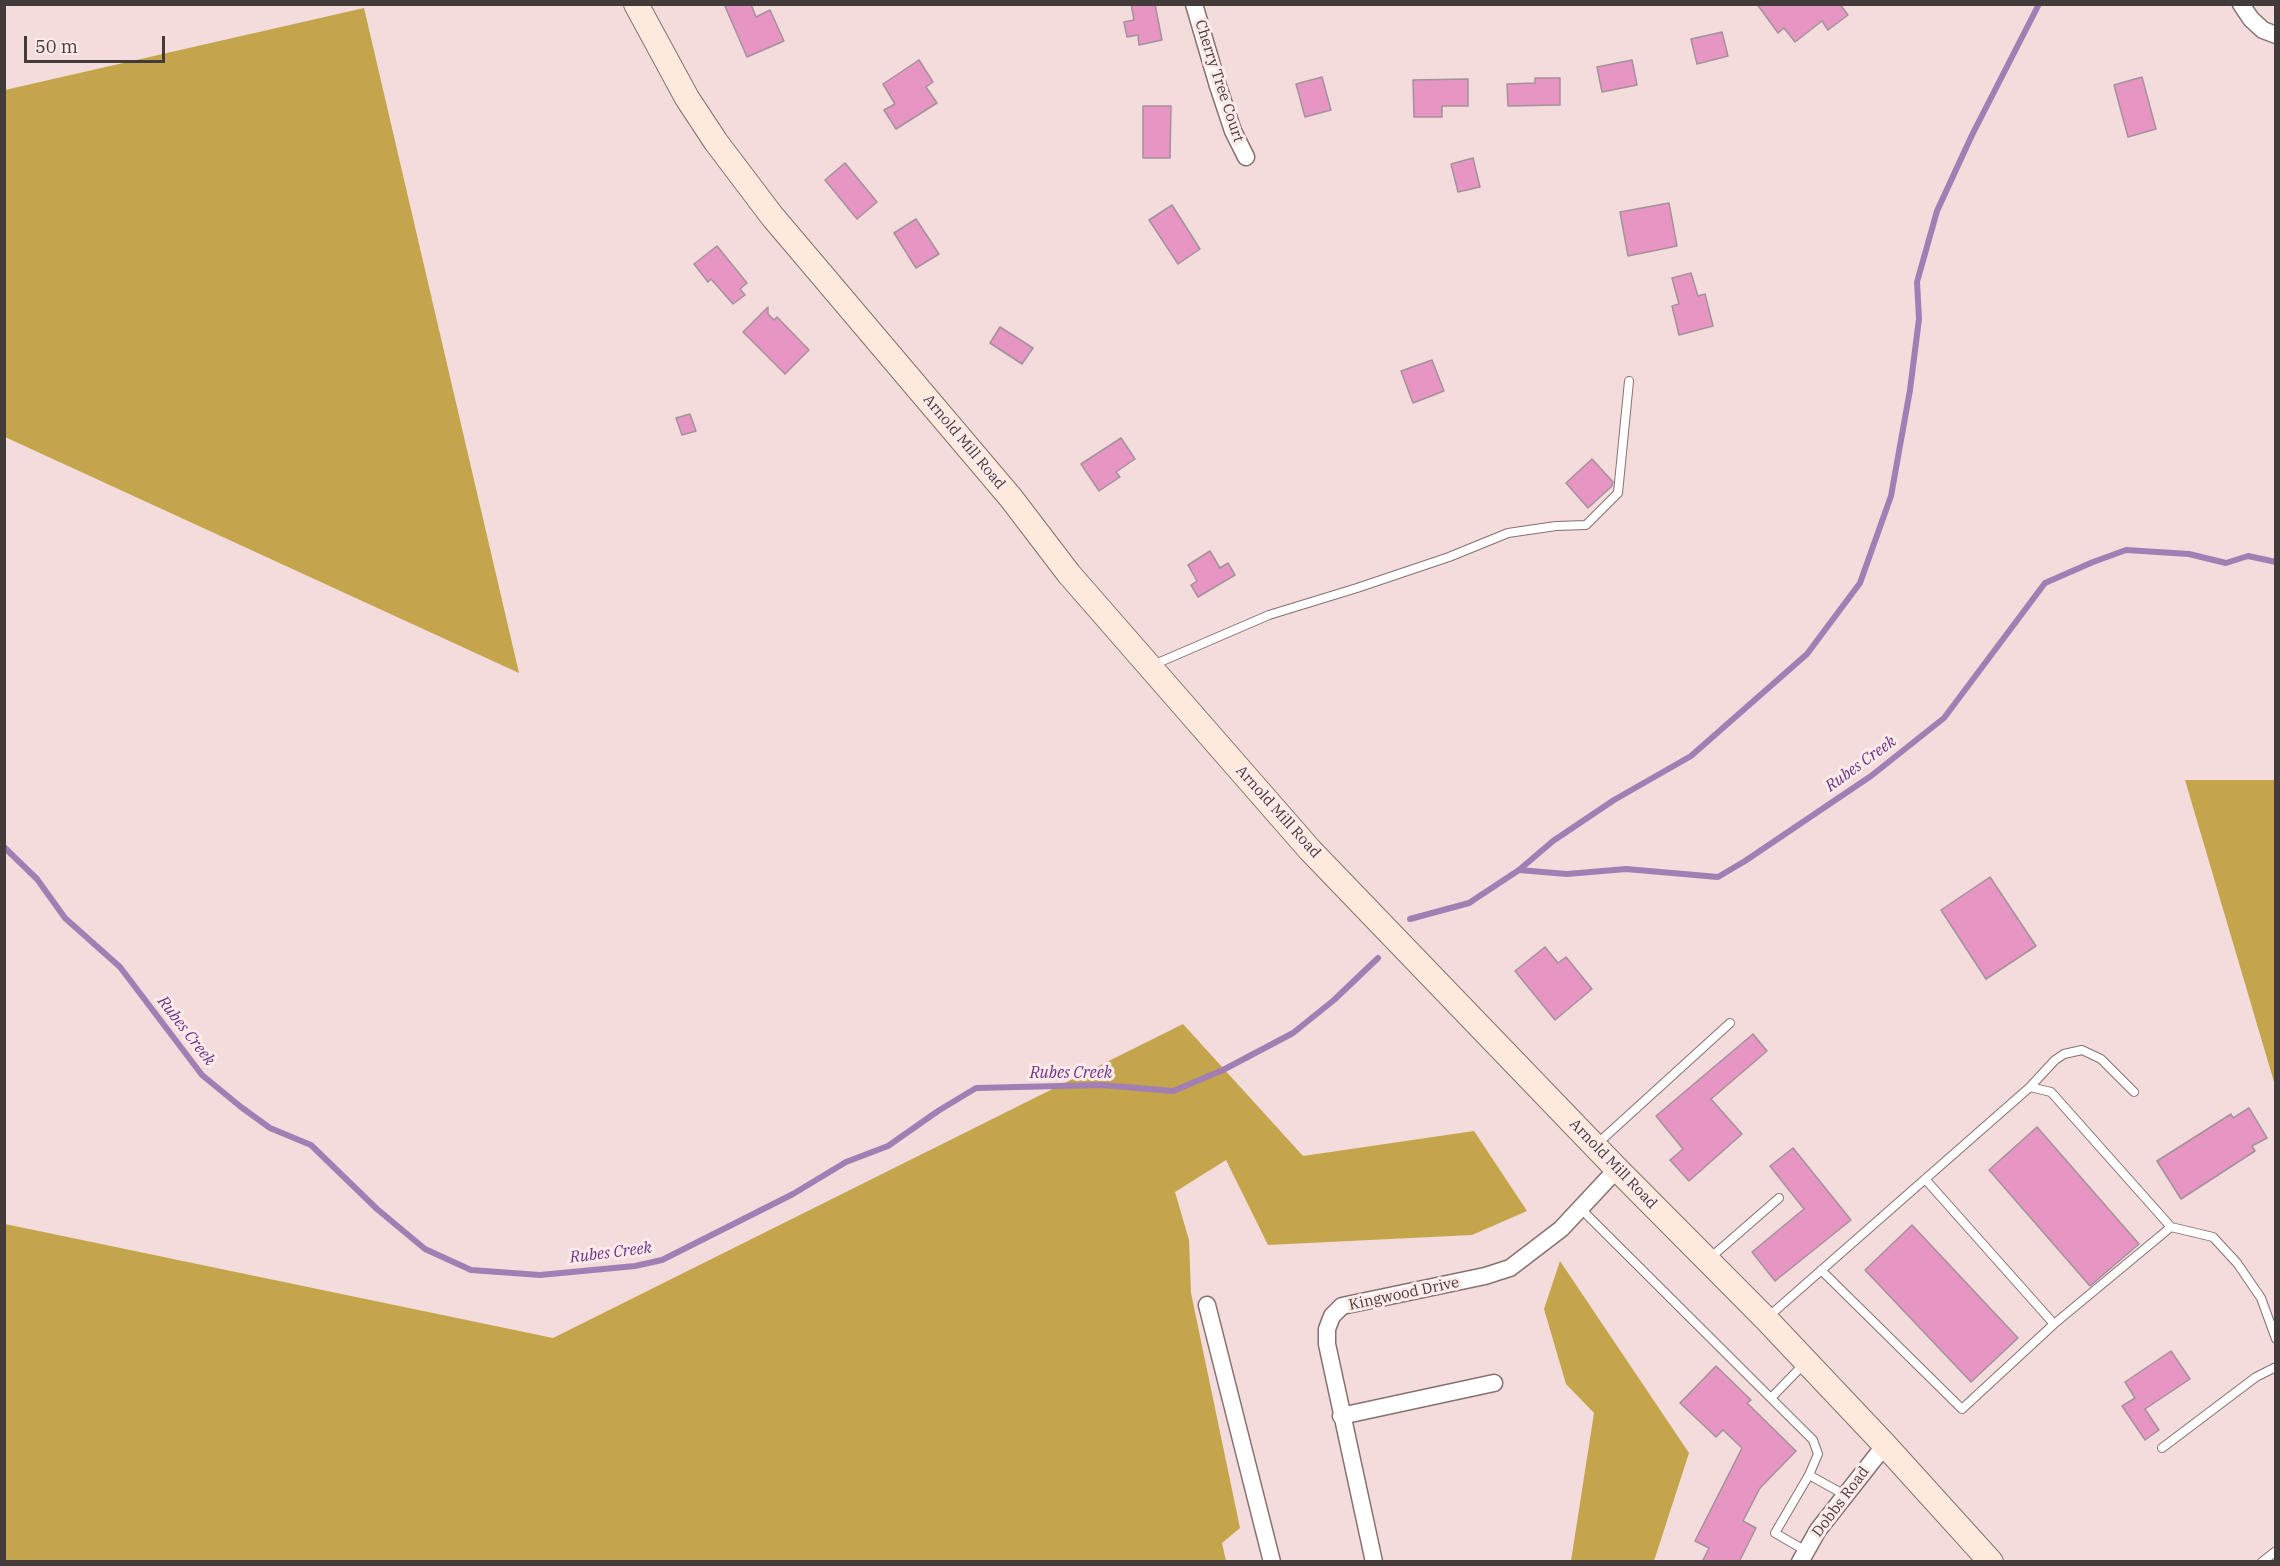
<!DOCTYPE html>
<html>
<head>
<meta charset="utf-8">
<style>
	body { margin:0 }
	#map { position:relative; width:2280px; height:1566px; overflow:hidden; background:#f3dcdb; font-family:"IBM Plex Serif",serif }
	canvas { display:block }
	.frame { position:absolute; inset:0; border:6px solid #433a3a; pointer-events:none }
	.scale { position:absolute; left:24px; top:36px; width:141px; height:27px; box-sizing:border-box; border:3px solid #433a3a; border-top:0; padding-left:8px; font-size:18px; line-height:21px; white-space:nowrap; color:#433a3a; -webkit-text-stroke:4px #fdeae9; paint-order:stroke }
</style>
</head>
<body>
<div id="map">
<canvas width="2280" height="1566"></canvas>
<div class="frame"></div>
<div class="scale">50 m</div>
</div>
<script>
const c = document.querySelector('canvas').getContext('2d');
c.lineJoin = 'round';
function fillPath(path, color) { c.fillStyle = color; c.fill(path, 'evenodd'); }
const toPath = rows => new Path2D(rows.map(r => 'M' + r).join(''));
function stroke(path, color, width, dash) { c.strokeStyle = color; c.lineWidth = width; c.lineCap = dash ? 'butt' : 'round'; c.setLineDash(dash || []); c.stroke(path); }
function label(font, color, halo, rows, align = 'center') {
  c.font = font + ' "IBM Plex Serif",serif'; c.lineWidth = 6; c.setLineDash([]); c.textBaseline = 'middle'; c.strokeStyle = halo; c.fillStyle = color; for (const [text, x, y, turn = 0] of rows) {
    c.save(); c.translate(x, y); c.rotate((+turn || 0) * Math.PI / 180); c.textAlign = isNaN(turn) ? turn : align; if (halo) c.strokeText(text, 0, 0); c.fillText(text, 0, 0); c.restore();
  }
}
fillPath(toPath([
	[364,8,519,673,5,437,5,90],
	[2185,780,2275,780,2275,1085,2274,1082],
	[1183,1024,1303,1156,1474,1131,1527,1211,1472,1235,1268,1245,1226,1160,1175,1192,1189,1240,1191,1293,1240,1528,1222,1543,1226,1561,5,1561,5,1224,553,1338],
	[1560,1261,1689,1453,1654,1561,1571,1561,1594,1413,1566,1384,1544,1309]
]), '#c4a54b');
stroke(toPath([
	[4,847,37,879,65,918,120,967,202,1075,241,1107,270,1128,311,1145,377,1209,425,1249,471,1270,540,1275,635,1266,662,1260,793,1194,846,1162,888,1146,938,1111,976,1088,1102,1085,1173,1091,1223,1070,1293,1033,1334,1000,1378,958],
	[1519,870,1567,874,1626,869,1718,877,1745,861,1871,776,1944,718,2045,583,2093,562,2126,550,2189,554,2226,563,2248,556,2276,562],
	[1410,919,1469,903,1519,870,1553,841,1614,800,1691,756,1807,654,1860,583,1891,496,1910,390,1919,319,1917,282,1937,211,1972,135,2039,4]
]), '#a17fb4', 6);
const building = toPath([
	[724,4,751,4,756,17,770,10,784,41,747,57,724,4],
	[1131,4,1155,4,1162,40,1139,45,1138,35,1127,37,1124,22,1134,20,1131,4],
	[1757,4,1840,4,1848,15,1828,30,1822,21,1795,42,1784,28,1778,33,1757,4],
	[1722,32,1728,56,1697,64,1691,39,1722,32],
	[919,60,933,82,926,87,937,103,896,129,884,110,895,104,883,84,919,60],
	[1632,60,1637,85,1602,92,1597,67,1632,60],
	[1322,77,1331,110,1305,117,1296,84,1322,77],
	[2142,77,2156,129,2128,137,2114,85,2142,77],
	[1535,78,1560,78,1560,105,1508,106,1507,84,1535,83,1535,78],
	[1468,79,1468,106,1442,106,1442,117,1414,117,1413,80,1468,79],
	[1143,106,1171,106,1170,158,1143,158,1143,106],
	[1473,158,1480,187,1458,192,1451,164,1473,158],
	[845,163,877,202,857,219,825,180,845,163],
	[1669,203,1677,246,1628,256,1620,212,1669,203],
	[1172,205,1200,249,1178,264,1149,220,1172,205],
	[916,219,939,254,916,268,894,233,916,219],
	[717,246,747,283,740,289,745,295,733,304,711,279,708,282,694,264,717,246],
	[1691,273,1698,296,1705,294,1713,326,1679,335,1672,306,1679,304,1672,278,1691,273],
	[768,307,768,314,774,320,777,317,809,350,785,374,743,332,768,307],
	[1000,327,1033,348,1022,364,990,343,1000,327],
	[1432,360,1444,391,1413,403,1401,371,1432,360],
	[690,414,696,431,682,435,676,418,690,414],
	[1121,438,1135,459,1116,472,1120,477,1099,491,1081,464,1121,438],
	[1592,459,1613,482,1612,486,1588,508,1566,483,1592,459],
	[1210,551,1220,568,1228,563,1235,575,1198,597,1191,585,1197,581,1188,565,1210,551],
	[1990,877,2036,946,1986,979,1941,910,1990,877],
	[1545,947,1558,963,1566,957,1592,989,1555,1020,1515,971,1545,947],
	[1753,1034,1767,1051,1711,1099,1742,1134,1689,1181,1670,1160,1683,1149,1656,1116,1753,1034],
	[2249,1108,2267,1138,2252,1146,2255,1151,2181,1199,2157,1161,2231,1114,2233,1118,2249,1108],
	[2037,1127,2139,1244,2090,1286,1989,1170,2037,1127],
	[1793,1148,1851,1220,1775,1281,1752,1252,1804,1209,1770,1166,1793,1148],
	[1912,1225,2018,1338,1971,1382,1865,1270,1912,1225],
	[2171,1351,2190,1379,2145,1409,2159,1430,2145,1440,2122,1406,2135,1398,2125,1382,2171,1351],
	[1716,1366,1751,1400,1747,1403,1796,1451,1760,1488,1743,1521,1756,1528,1739,1562,1702,1562,1709,1548,1695,1541,1742,1448,1723,1430,1716,1437,1680,1403,1716,1366]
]);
fillPath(building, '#e795c3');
stroke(building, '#a4919b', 1.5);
const lane = toPath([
	[1153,665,1269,615,1357,588,1449,557,1508,533,1556,526,1586,525,1618,493,1629,381],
	[2030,1087,2055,1060,2064,1054,2082,1050,2101,1059,2134,1092],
	[1597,1144,1730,1023],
	[1925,1179,2054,1324],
	[1580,1208,1813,1440,1818,1454,1809,1475],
	[2171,1227,2213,1237,2237,1263,2261,1298,2276,1339],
	[1710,1258,1779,1198],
	[1768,1317,2030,1087,2051,1092,2171,1227,2054,1324,1962,1409,1821,1270],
	[1771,1398,1804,1364],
	[2162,1448,2256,1377,2276,1367],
	[1806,1551,1775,1533,1809,1475,1845,1495],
	[2262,1562,2276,1551]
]);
const street = toPath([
	[1194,4,1218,86,1233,131,1246,157],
	[2241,4,2251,19,2263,30,2276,35],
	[1207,1305,1272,1562],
	[1341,1416,1494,1383],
	[1374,1562,1327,1344,1327,1329,1332,1316,1342,1306,1485,1276,1510,1268,1561,1229,1617,1169],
	[1800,1562,1818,1530,1885,1445]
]);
const secondary = toPath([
	[636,4,687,98,716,142,772,216,1011,498,1069,574,1310,850,1617,1169,1766,1319,1885,1445,1991,1562]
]);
stroke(lane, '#867170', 10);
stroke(street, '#867170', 19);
stroke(secondary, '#867170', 26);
stroke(lane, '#fff', 8);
stroke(street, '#fff', 16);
stroke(secondary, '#feeadc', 24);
label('15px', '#433a3a', '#fdeae9', [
	["Cherry Tree Court",1219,81,72],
	["Arnold Mill Road",964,442,50],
	["Arnold Mill Road",1278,812,48],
	["Arnold Mill Road",1613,1164,46],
	["Kingwood Drive",1404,1294,-12],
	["Dobbs Road",1841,1502,-53]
]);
label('italic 16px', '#69338a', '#fdeae9', [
	["Rubes Creek",1861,764,-36],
	["Rubes Creek",186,1031,52],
	["Rubes Creek",1071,1073],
	["Rubes Creek",611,1253,-7]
]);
</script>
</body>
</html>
